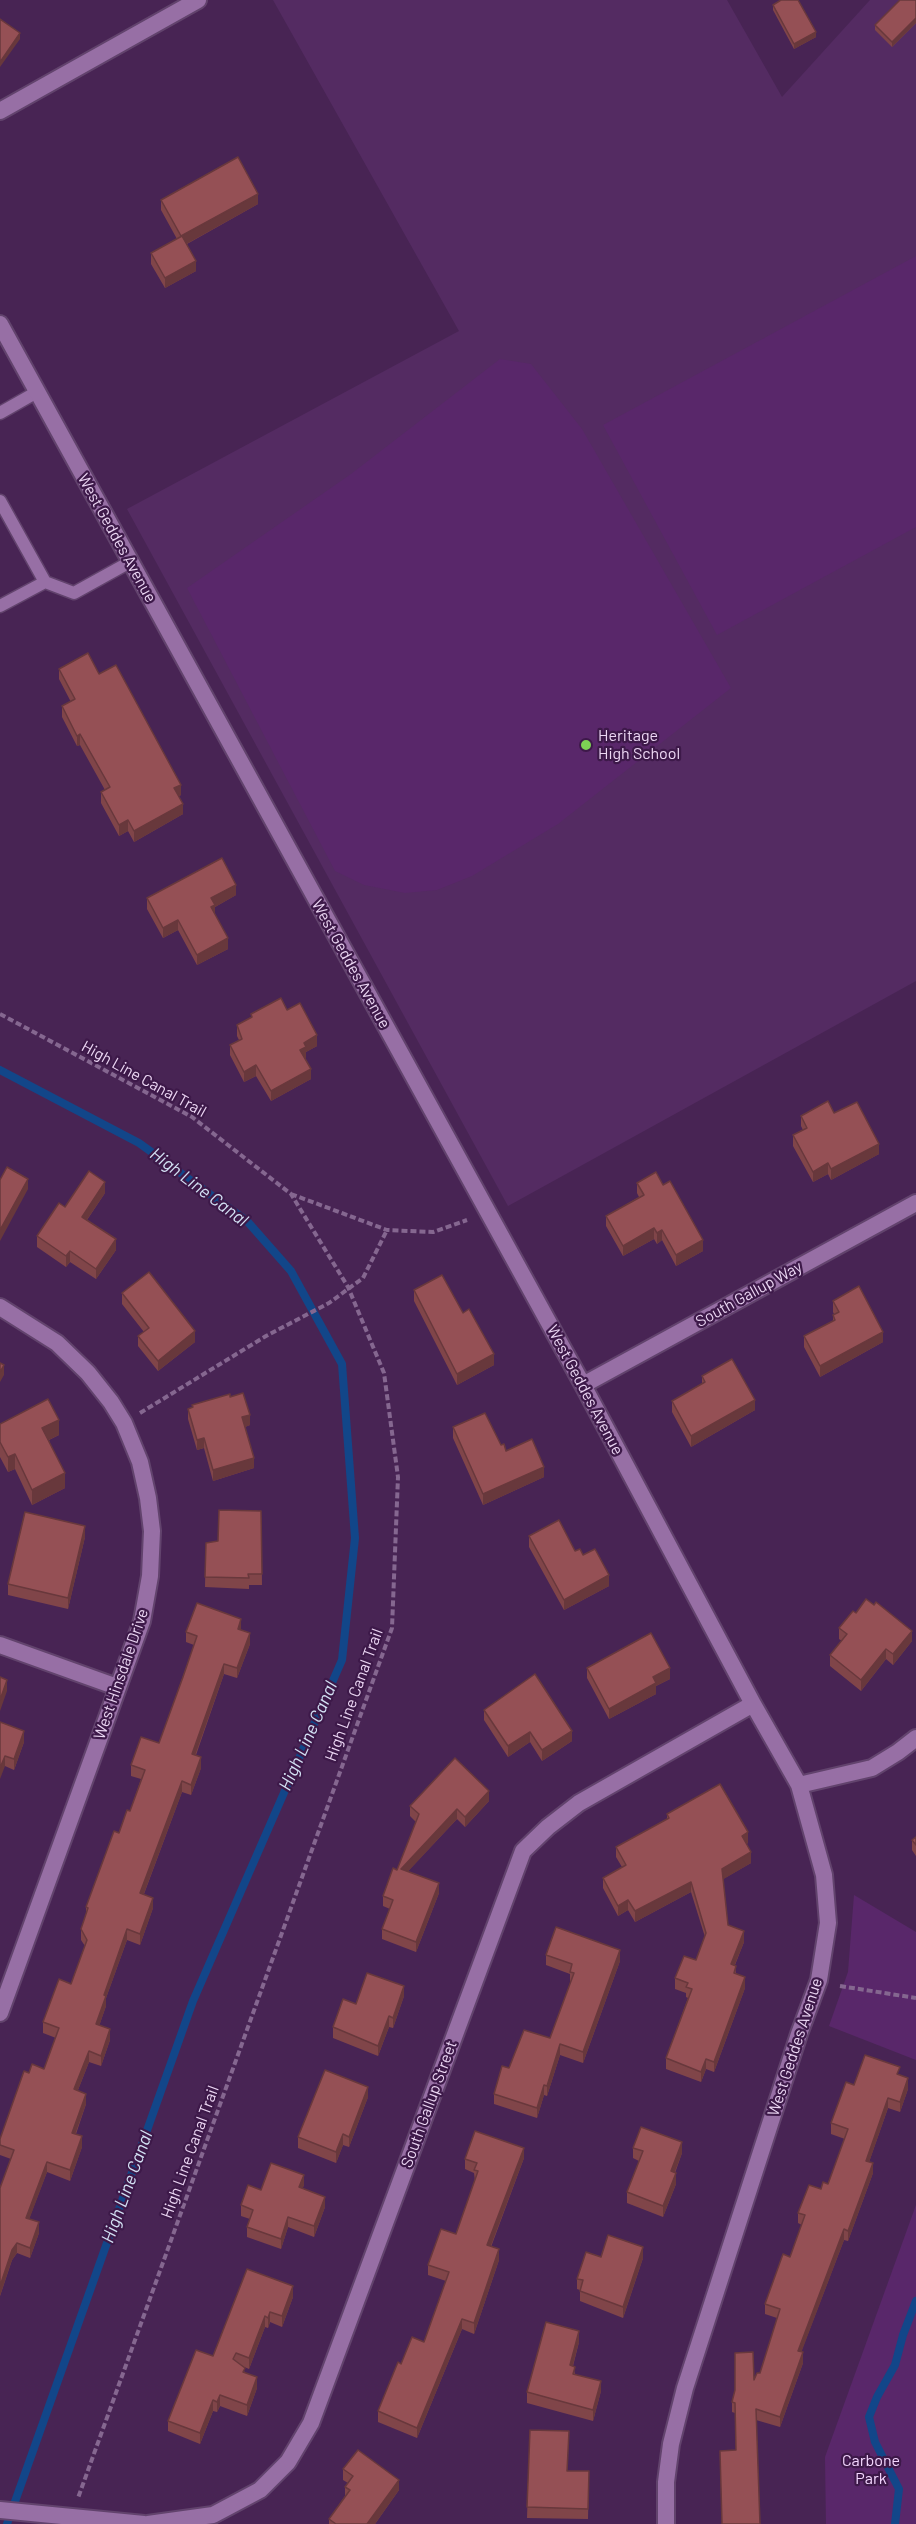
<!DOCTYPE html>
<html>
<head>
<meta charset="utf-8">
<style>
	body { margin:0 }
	canvas { display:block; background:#482454 }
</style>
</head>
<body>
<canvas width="916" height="2524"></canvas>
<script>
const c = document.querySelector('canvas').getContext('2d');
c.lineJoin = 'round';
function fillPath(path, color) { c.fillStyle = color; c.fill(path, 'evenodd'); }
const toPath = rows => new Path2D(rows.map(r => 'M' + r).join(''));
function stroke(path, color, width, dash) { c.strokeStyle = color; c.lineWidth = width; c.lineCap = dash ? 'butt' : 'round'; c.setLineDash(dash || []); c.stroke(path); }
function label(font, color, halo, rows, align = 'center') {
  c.font = font + ' Barlow,sans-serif'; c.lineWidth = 4.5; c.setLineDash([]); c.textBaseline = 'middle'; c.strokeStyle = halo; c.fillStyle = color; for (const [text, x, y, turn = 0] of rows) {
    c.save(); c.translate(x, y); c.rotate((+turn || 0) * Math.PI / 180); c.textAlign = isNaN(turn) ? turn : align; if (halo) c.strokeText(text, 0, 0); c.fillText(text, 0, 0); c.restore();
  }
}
fillPath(toPath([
	[273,0,727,0,782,97,870,0,916,0,916,981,508,1206,127,509,459,331]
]), '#542b62');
fillPath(toPath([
	[916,256,916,527,717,635,603,425],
	[500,359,531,364,582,429,731,688,558,824,472,876,437,890,405,893,364,885,335,871,187,588,351,474],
	[854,1895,916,1932,916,2060,829,2026,848,1972],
	[916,2205,916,2524,826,2524,825,2457]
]), '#59276a');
stroke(toPath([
	[0,1070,139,1143,247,1221,291,1271,342,1364,355,1538,342,1660,193,2001,7,2524],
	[895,2524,899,2489,875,2442,869,2417,877,2397,895,2365,903,2335,916,2301]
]), '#124689', 8);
const service = toPath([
	[0,413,37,392],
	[0,501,45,582],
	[0,606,45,582,74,593,130,562]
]);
const minor = toPath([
	[0,111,198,0],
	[0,324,583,1385,753,1704,799,1785,824,1875,828,1923,819,1980,799,2034,685,2388,671,2444,666,2482,666,2524],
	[0,1307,57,1343,88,1373,111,1402,124,1423,140,1462,148,1498,152,1531,150,1576,142,1621,0,2013],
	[583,1385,916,1203],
	[0,1645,117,1687],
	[799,1785,872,1768,898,1752,916,1738],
	[0,2510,144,2524],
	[148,2524,213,2515,260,2490,288,2462,311,2423,523,1851,548,1827,579,1803,753,1704]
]);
stroke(service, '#62436d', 15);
stroke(minor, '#62436d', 20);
stroke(toPath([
	[0,1014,192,1117,291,1194,348,1287,384,1373,398,1477,392,1628,78,2498],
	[291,1194,387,1230,433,1232,467,1220],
	[140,1413,266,1336,329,1303,363,1278,387,1230],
	[840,1986,916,1998]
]), '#856790', 4, [6, 3]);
stroke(service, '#976fa5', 12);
stroke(minor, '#976fa5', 16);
fillPath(toPath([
	[916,0,916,23,892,47,875,30,875,25],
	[773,5,816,37,794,49,773,10],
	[161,200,258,204,187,244,196,271,165,288,151,264,151,253,177,239,161,210],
	[59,669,99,674,181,795,179,796,183,814,134,842,128,831,119,836,101,803,101,792,105,790,80,745,77,746,62,717,62,706,71,702,59,679],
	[236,895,215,907,215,915,228,949,197,965,178,930,163,938,147,909,147,898],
	[287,1010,317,1046,306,1052,306,1058,305,1058,311,1079,271,1101,256,1076,244,1082,230,1055,230,1045,239,1040,237,1036,237,1025,251,1017,251,1014],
	[834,1113,879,1154,831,1180,828,1174,813,1182,793,1146,793,1135,803,1130,801,1126,801,1116],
	[637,1183,703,1251,676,1266,662,1240,657,1244,654,1239,623,1256,606,1226,606,1216,639,1197,637,1193],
	[105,1193,87,1220,116,1250,96,1279,70,1262,66,1267,37,1247,37,1236,65,1207],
	[414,1290,463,1313,494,1365,457,1385,414,1301],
	[122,1293,195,1342,158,1371,138,1346,138,1336,144,1332,122,1304],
	[833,1301,883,1342,820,1377,804,1347,804,1336,833,1321,833,1315,834,1314,833,1312],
	[702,1376,755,1410,691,1447,672,1412,672,1401,702,1384],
	[230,1397,250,1425,245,1427,254,1468,213,1481,204,1448,197,1450,188,1419,188,1409,192,1408,192,1405],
	[0,1424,59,1435,49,1440,65,1488,32,1505,15,1469,8,1472,0,1457],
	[453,1427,501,1445,506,1451,544,1477,483,1505,453,1438],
	[261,1511,262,1585,249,1585,249,1589,205,1587,206,1543,218,1541],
	[529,1536,575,1551,583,1555,609,1586,564,1610,529,1547],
	[85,1537,68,1609,8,1595,8,1584],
	[856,1613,912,1641,893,1665,886,1659,861,1691,830,1666,830,1655,842,1641,839,1639,839,1628],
	[241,1630,250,1644,237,1678,224,1674,196,1755,201,1768,191,1795,182,1792,144,1894,153,1908,140,1945,127,1940,106,1998,106,2006,99,2026,110,2040,101,2066,89,2062,78,2090,86,2104,76,2134,82,2147,70,2181,47,2172,29,2219,39,2233,30,2258,17,2253,12,2260,0,2296,0,2188,11,2159,0,2155,0,2139,29,2073,44,2069,56,2038,43,2033,43,2022,71,1984,85,1946,81,1940,81,1929,86,1914,86,1907,119,1833,130,1811,141,1779,131,1776,131,1765,159,1743,194,1645,186,1642,186,1632],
	[587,1668,670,1679,656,1686,656,1694,609,1719,587,1678],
	[484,1710,572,1741,542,1761,530,1742,508,1757,484,1720],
	[0,1722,24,1742,14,1770,5,1766],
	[489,1801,465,1827,457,1819,408,1871,439,1893,416,1952,382,1939,382,1929,390,1909,383,1906,383,1896,397,1870,416,1822,410,1816,410,1806],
	[667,1814,748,1843,746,1844,751,1863,723,1879,728,1925,744,1942,735,1965,736,1974,745,1988,714,2072,706,2069,701,2082,666,2069,666,2058,688,1998,686,1997,686,1993,675,1989,675,1978,696,1960,705,1937,691,1892,635,1922,628,1910,618,1916,603,1888,603,1878,622,1867,616,1857,616,1847,667,1819],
	[916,1837,916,1856,912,1850,912,1840],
	[546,1955,620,1961,583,2063,560,2055,547,2096,544,2095,537,2118,494,2104,494,2094,550,2038,570,1983,570,1974,546,1965],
	[404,1996,393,2028,389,2027,378,2056,333,2038,333,2027,356,2004],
	[900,2075,908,2089,900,2112,888,2108,869,2162,873,2173,848,2241,844,2240,801,2352,803,2363,780,2427,756,2420,736,2450,735,2413,732,2412,732,2402,760,2373,777,2318,765,2314,765,2304,790,2257,802,2225,798,2223,798,2213,821,2189,828,2184,845,2139,831,2134,831,2123,854,2085],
	[368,2097,349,2147,343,2145,336,2163,298,2148,298,2137],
	[633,2148,682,2153,675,2173,676,2184,663,2217,627,2203,627,2192,639,2161,633,2158],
	[524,2158,491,2247,499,2260,474,2334,462,2329,417,2438,378,2422,378,2411,401,2364,424,2342,446,2281,428,2275,428,2265,456,2234,475,2181,474,2173,465,2169,465,2159],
	[304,2185,302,2189,325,2207,314,2237,288,2227,281,2249,247,2237,247,2227,250,2219,241,2216,241,2205,261,2190],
	[643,2258,623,2318,580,2301,580,2290,577,2289,577,2279],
	[247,2269,293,2297,282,2327,270,2322,268,2328,265,2327,249,2369,242,2366,245,2373,257,2388,247,2416,220,2406,217,2412,213,2411,200,2444,168,2431,168,2421,213,2356],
	[579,2342,573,2366,575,2374,601,2391,593,2421,527,2403,527,2392],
	[530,2430,568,2471,589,2471,588,2519,527,2518],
	[343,2469,399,2490,375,2524,329,2524,329,2519,345,2496,345,2487,348,2483,343,2480]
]), '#804549');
fillPath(toPath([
	[916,18,916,23,892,47,892,42],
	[816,32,816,37,794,49,794,44],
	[20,33,20,39,0,67,0,62],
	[258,194,258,204,181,247,181,236],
	[196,261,196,271,165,288,165,278],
	[80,734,80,745,77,746,77,736],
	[181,785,181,795,174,799,174,788],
	[183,804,183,814,134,842,134,831],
	[128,820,128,831,119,836,119,825],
	[236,885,236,895,215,907,215,916,211,918,211,898],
	[178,920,178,930,163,938,163,928],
	[228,938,228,949,197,965,197,955],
	[317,1035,317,1046,306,1052,306,1058,300,1061,300,1050,304,1043],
	[256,1065,256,1076,244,1082,244,1072],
	[311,1069,311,1079,271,1101,271,1091],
	[879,1144,879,1154,831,1180,831,1169],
	[828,1163,828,1174,813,1182,813,1172],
	[28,1179,28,1189,0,1241,0,1230],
	[105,1182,105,1193,82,1227,82,1217],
	[654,1228,654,1239,623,1256,623,1246],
	[662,1230,662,1240,657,1244,657,1233],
	[116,1239,116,1250,96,1279,96,1269],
	[703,1240,703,1251,676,1266,676,1255],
	[70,1251,70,1262,66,1267,66,1256],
	[195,1331,195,1342,158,1371,158,1361],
	[883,1332,883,1342,820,1377,820,1366],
	[494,1354,494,1365,457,1385,457,1374],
	[4,1365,4,1375,0,1382,0,1372],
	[755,1400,755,1410,691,1447,691,1436],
	[250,1415,250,1425,242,1428,242,1417],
	[59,1420,59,1435,42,1443,42,1428],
	[204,1438,204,1448,197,1450,197,1440],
	[15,1454,15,1469,8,1472,8,1457],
	[254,1458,254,1468,213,1481,213,1470],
	[544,1467,544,1477,483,1505,483,1494],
	[65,1473,65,1488,32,1505,32,1490],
	[85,1526,85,1537,68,1609,68,1598],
	[609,1575,609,1586,564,1610,564,1600],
	[241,1619,241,1630,238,1629],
	[912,1631,912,1641,893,1665,893,1654],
	[250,1633,250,1644,237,1678,237,1668],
	[886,1649,886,1659,861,1691,861,1680],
	[224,1664,224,1674,192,1764,192,1754],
	[670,1668,670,1679,656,1686,656,1694,609,1719,609,1709,653,1677],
	[7,1680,7,1691,0,1711,0,1700],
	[24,1731,24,1742,14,1770,14,1759],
	[572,1731,572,1741,542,1761,542,1750],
	[530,1732,530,1742,508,1757,508,1746],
	[5,1756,5,1766,0,1779,0,1768],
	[201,1757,201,1768,191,1795,191,1785],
	[182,1781,182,1792,140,1904,140,1893],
	[489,1791,489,1801,465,1827,465,1817],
	[457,1809,457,1819,401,1879,401,1869],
	[748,1832,748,1843,742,1847,742,1836],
	[751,1852,751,1863,722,1880,722,1869],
	[691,1882,691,1892,635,1922,635,1911],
	[439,1883,439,1893,416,1952,416,1942],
	[153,1898,153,1908,140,1945,140,1934],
	[628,1900,628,1910,618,1916,618,1906],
	[127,1929,127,1940,106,1998,106,2006,96,2035,96,2024,104,1995],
	[744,1931,744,1942,731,1974,731,1964],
	[620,1950,620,1961,583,2063,583,2052],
	[745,1977,745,1988,714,2072,714,2062],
	[404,1986,404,1996,393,2028,393,2018],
	[389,2016,389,2027,378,2056,378,2046],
	[110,2029,110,2040,101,2066,101,2056],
	[560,2044,560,2055,547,2096,547,2086],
	[89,2051,89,2062,74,2100,74,2089],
	[706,2059,706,2069,701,2082,701,2072],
	[908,2078,908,2089,900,2112,900,2102],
	[544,2085,544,2095,537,2118,537,2108],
	[368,2087,368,2097,349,2147,349,2137],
	[86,2094,86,2104,72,2143,72,2133],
	[888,2098,888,2108,866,2171,866,2161],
	[343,2134,343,2145,336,2163,336,2152],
	[82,2136,82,2147,70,2181,70,2170],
	[682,2142,682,2153,671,2182,671,2171],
	[524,2148,524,2158,487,2256,487,2245],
	[47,2162,47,2172,26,2228,26,2218],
	[873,2163,873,2173,848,2241,848,2231],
	[676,2173,676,2184,663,2217,663,2206],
	[304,2175,304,2185,299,2198,299,2187],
	[325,2197,325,2207,314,2237,314,2226],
	[288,2217,288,2227,281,2249,281,2239],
	[39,2222,39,2233,30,2258,30,2248],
	[844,2229,844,2240,798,2361,798,2351],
	[17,2243,17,2253,12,2260,0,2296,0,2286,12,2250],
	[643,2247,643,2258,623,2318,623,2307],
	[499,2249,499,2260,474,2334,474,2323],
	[293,2286,293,2297,282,2327,282,2316],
	[270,2312,270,2322,268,2328,268,2318],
	[265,2316,265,2327,249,2369,249,2358],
	[462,2319,462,2329,417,2438,417,2428],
	[579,2331,579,2342,570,2376,570,2365],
	[803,2352,803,2363,780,2427,780,2417],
	[257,2377,257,2388,247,2416,247,2405],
	[601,2381,601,2391,593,2421,593,2410],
	[220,2395,220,2406,217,2412,217,2402],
	[213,2400,213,2411,200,2444,200,2433],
	[399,2480,399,2490,375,2524,367,2524]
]), '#68383c');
const building = toPath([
	[781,0,798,0,816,32,794,44,773,5,781,0],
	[900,0,916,0,916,18,892,42,875,25,900,0],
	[0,19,20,33,0,62,0,19],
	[238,157,258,194,181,236,161,200,238,157],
	[182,236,196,261,165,278,151,253,182,236],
	[88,653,99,674,116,665,181,785,174,788,183,804,134,831,128,820,119,825,101,792,110,787,80,734,77,736,62,706,75,699,59,669,88,653],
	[222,858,236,885,211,898,215,905,211,907,228,938,197,955,178,920,163,928,147,898,222,858],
	[281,998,287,1010,300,1003,317,1035,304,1043,306,1047,300,1050,311,1069,271,1091,256,1065,244,1072,230,1045,242,1039,237,1025,252,1017,251,1014,281,998],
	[828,1101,834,1113,857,1102,879,1144,831,1169,828,1163,813,1172,793,1135,807,1128,801,1116,828,1101],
	[7,1167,28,1179,0,1230,0,1180,7,1167],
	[89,1171,105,1182,82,1217,116,1239,96,1269,70,1251,66,1256,37,1236,59,1203,65,1207,89,1171],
	[656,1172,663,1185,670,1181,703,1240,676,1255,662,1230,657,1233,654,1228,623,1246,606,1216,644,1195,637,1183,656,1172],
	[149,1272,195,1331,158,1361,138,1336,149,1328,122,1293,149,1272],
	[442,1275,463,1313,469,1309,494,1354,457,1374,414,1290,442,1275],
	[859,1286,883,1332,820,1366,804,1336,835,1320,833,1315,839,1312,833,1301,859,1286],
	[732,1359,755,1400,691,1436,672,1401,705,1382,702,1376,732,1359],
	[0,1363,4,1365,0,1372,0,1363],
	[243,1393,250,1415,242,1417,254,1458,213,1470,204,1438,197,1440,188,1409,193,1407,192,1405,230,1394,230,1397,243,1393],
	[48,1399,59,1420,42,1428,65,1473,32,1490,15,1454,8,1457,0,1442,0,1424,48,1399],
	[485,1413,501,1445,504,1444,506,1451,532,1439,544,1467,483,1494,453,1427,485,1413],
	[219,1510,261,1511,262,1574,248,1574,249,1578,205,1577,206,1543,218,1541,219,1510],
	[25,1512,85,1526,68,1598,8,1584,25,1512],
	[559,1520,575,1551,580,1549,583,1555,595,1549,609,1575,564,1600,529,1536,559,1520],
	[866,1599,874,1605,876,1602,912,1631,893,1654,886,1649,861,1680,830,1655,847,1634,839,1628,853,1611,856,1613,866,1599],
	[197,1603,241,1619,238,1629,250,1633,237,1668,224,1664,192,1754,201,1757,191,1785,182,1781,140,1893,153,1898,140,1934,127,1929,104,1995,106,1996,96,2024,110,2029,101,2056,89,2051,74,2089,86,2094,72,2133,82,2136,70,2170,47,2162,26,2218,39,2222,30,2248,17,2243,12,2250,0,2286,0,2188,14,2150,0,2145,0,2139,24,2071,29,2073,32,2064,44,2069,59,2028,43,2022,59,1979,71,1984,87,1940,81,1929,88,1908,86,1907,114,1831,119,1833,127,1810,130,1811,145,1770,131,1765,141,1737,159,1743,183,1677,197,1636,186,1632,197,1603],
	[651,1633,670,1668,653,1677,656,1683,609,1709,587,1668,651,1633],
	[535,1674,572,1731,542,1750,530,1732,508,1746,484,1710,535,1674],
	[0,1677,7,1680,0,1700,0,1677],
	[0,1722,24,1731,14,1759,5,1756,0,1768,0,1722],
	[455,1758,489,1791,465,1817,457,1809,401,1869,439,1883,416,1942,382,1929,393,1900,383,1896,393,1868,397,1870,419,1814,410,1806,455,1758],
	[720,1784,748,1832,742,1836,751,1852,722,1869,728,1925,744,1931,731,1964,736,1966,734,1973,745,1977,714,2062,706,2059,701,2072,666,2058,692,1989,686,1987,688,1983,675,1978,684,1956,696,1960,706,1933,691,1882,635,1911,628,1900,618,1906,603,1878,626,1865,616,1847,669,1818,667,1814,720,1784],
	[916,1837,916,1845,912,1840,916,1837],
	[556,1927,620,1950,583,2052,560,2044,547,2086,544,2085,537,2108,494,2094,502,2066,509,2068,524,2030,550,2038,574,1973,570,1972,572,1964,546,1955,556,1927],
	[367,1973,404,1986,393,2018,389,2016,378,2046,333,2027,343,1999,356,2004,367,1973],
	[865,2055,900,2067,897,2074,908,2078,900,2102,888,2098,866,2161,873,2163,848,2231,844,2229,798,2351,803,2352,780,2417,756,2409,760,2524,722,2524,720,2451,736,2450,735,2403,732,2402,735,2390,735,2353,753,2352,754,2380,757,2373,760,2373,780,2309,765,2304,783,2254,790,2257,805,2215,798,2213,809,2185,821,2189,823,2182,828,2184,848,2129,831,2123,846,2082,854,2085,865,2055],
	[325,2070,368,2087,349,2137,343,2134,336,2152,298,2137,325,2070],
	[641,2127,682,2142,671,2171,676,2173,663,2206,627,2192,643,2151,633,2148,641,2127],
	[475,2131,524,2148,487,2245,499,2249,474,2323,462,2319,417,2428,378,2411,398,2362,401,2364,412,2337,424,2342,449,2272,428,2265,441,2229,456,2234,478,2171,474,2170,477,2163,465,2159,475,2131],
	[271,2163,304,2175,299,2187,325,2197,314,2226,288,2217,281,2239,247,2227,253,2210,241,2205,248,2185,261,2190,271,2163],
	[608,2235,643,2247,623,2307,580,2291,583,2280,577,2279,586,2252,601,2257,608,2235],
	[247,2269,293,2286,282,2316,270,2312,268,2318,265,2316,249,2358,236,2353,233,2359,245,2368,243,2372,257,2377,247,2405,220,2395,217,2402,213,2400,200,2433,168,2421,196,2350,213,2356,247,2269],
	[546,2322,579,2331,570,2365,575,2367,573,2374,601,2381,593,2410,527,2392,546,2322],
	[530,2430,569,2431,567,2471,589,2471,588,2509,527,2507,530,2430],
	[358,2450,399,2480,367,2524,336,2524,329,2519,350,2490,345,2487,353,2476,343,2469,358,2450]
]);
fillPath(building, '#955055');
stroke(building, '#68383c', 1.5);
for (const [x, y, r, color] of [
	[586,745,6,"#7dd154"]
]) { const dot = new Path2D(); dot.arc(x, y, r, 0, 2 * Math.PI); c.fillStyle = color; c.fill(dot); stroke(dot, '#3d1949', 2); }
label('16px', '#ecd7f4', '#3d1949', [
	["West Geddes Avenue",117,538,61],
	["West Geddes Avenue",351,964,61],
	["High Line Canal Trail",144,1079,29],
	["South Gallup Way",749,1294,-29],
	["West Geddes Avenue",585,1390,62],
	["West Hinsdale Drive",121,1674,-71],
	["High Line Canal Trail",354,1695,-70],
	["West Geddes Avenue",795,2047,-72],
	["South Gallup Street",429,2104,-70],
	["High Line Canal Trail",190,2152,-70]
]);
label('16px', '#ecd7f4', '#3d1949', [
	["Heritage",598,736],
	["High School",598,754]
], 'left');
label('16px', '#f4d7ff', '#3d1949', [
	["Carbone",871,2461],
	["Park",871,2479]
]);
label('italic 18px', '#d3e1f4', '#3d1949', [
	["High Line Canal",199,1187,37],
	["High Line Canal",308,1736,-66],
	["High Line Canal",127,2187,-70]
]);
</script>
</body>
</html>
